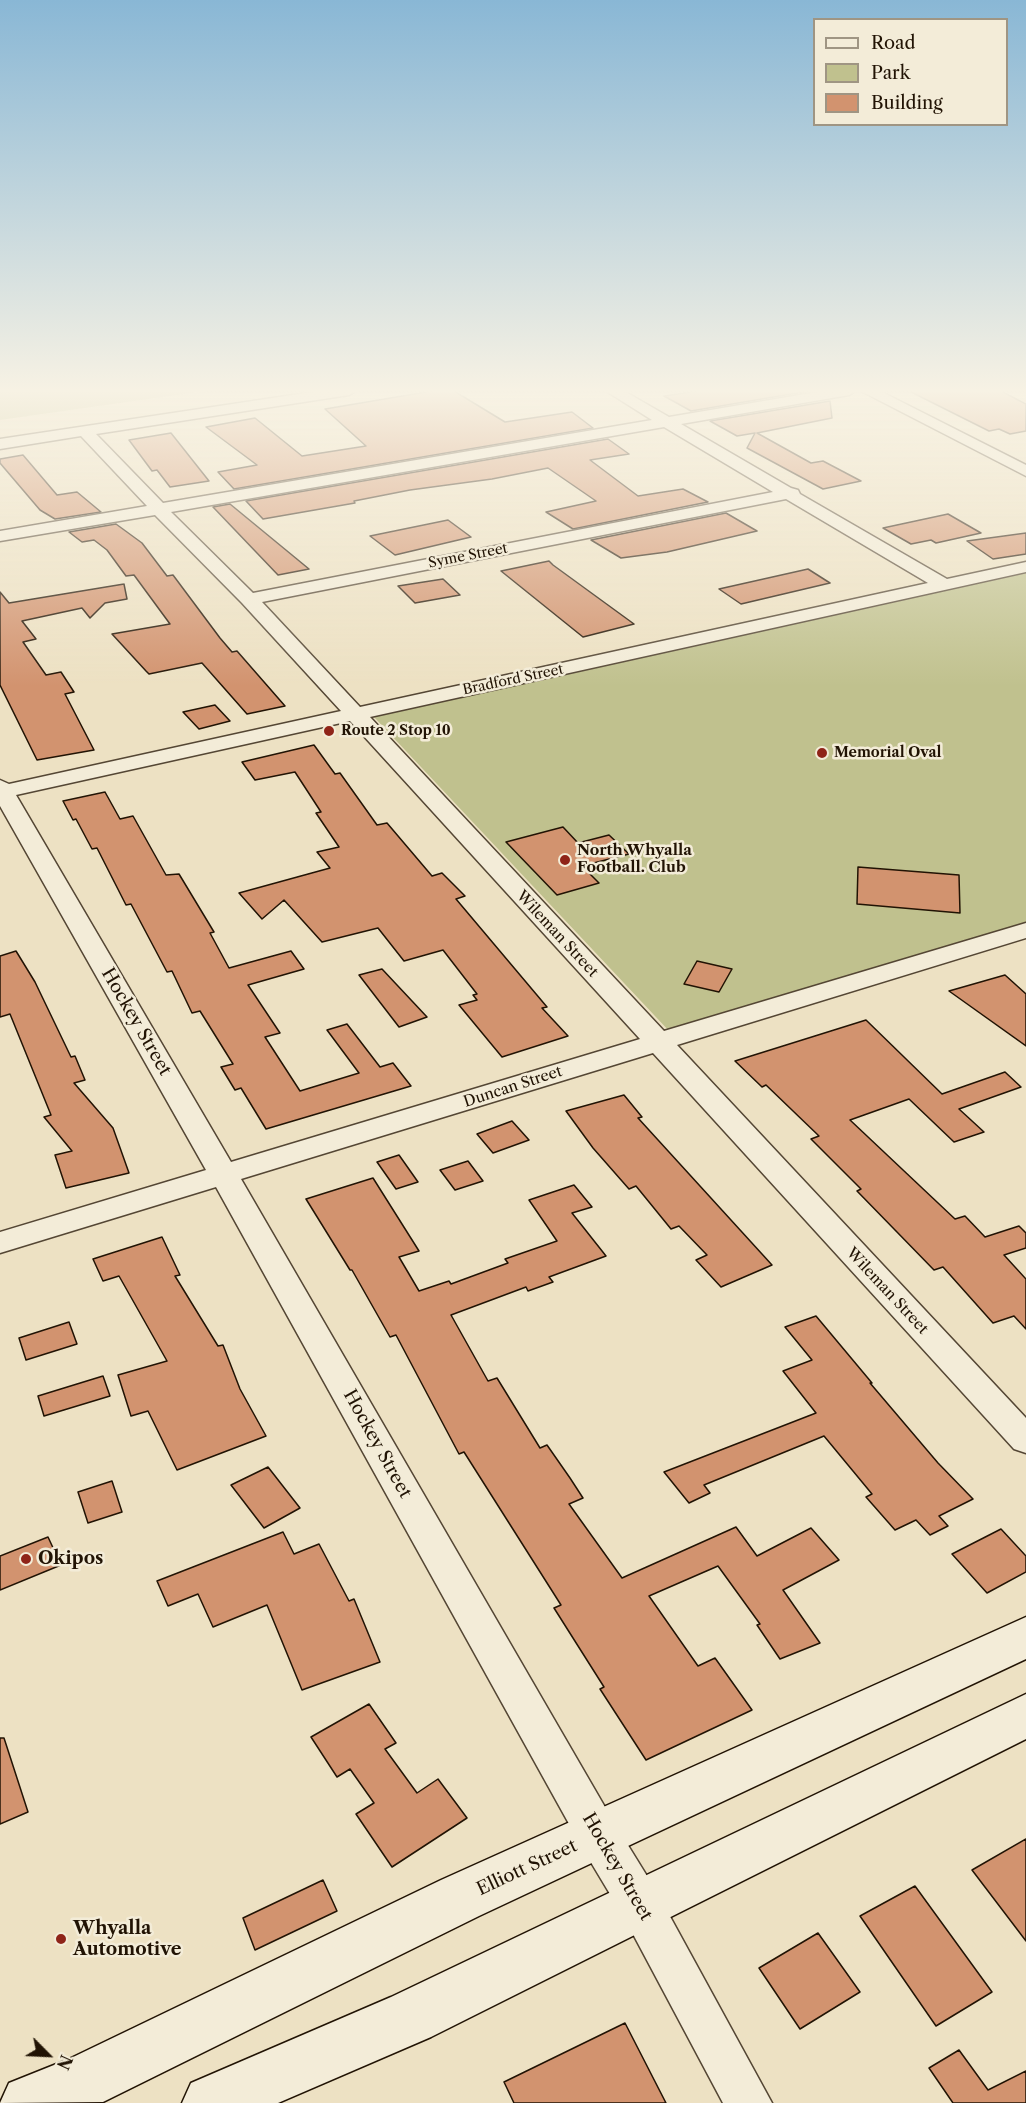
<!DOCTYPE html>
<html>
<head>
<meta charset="utf-8">
<style>
	body { margin:0 }
	#map { position:relative; width:1026px; height:2103px; overflow:hidden; background:#ede1c3; font-family:"Libre Caslon Text",serif }
	canvas { display:block }
	.legend { position:absolute; left:813px; top:18px; width:195px; height:108px; box-sizing:border-box; background:#f3ecd8; border:2px solid #9f9583; margin:0; padding:8px 10px; list-style:none; font-size:18px; color:#211304 }
	.legend li { display:flex; align-items:center; gap:12px; height:30px }
	.legend b { width:30px; border:2px solid #9f9583 }
	.north { position:absolute; left:18px; top:2025px; width:60px; height:60px; -webkit-text-stroke:4px #f3ecd8; paint-order:stroke; rotate:114deg; font-size:16px; font-weight:700; line-height:24px; text-align:center; color:#211304 }
	.north::after { content:''; display:block; margin:auto; width:21px; height:27px; background:#211304; clip-path:polygon(50% 0,100% 100%,50% 72%,0 100%) }
</style>
</head>
<body>
<div id="map">
<canvas width="1026" height="2103"></canvas>
<ul class="legend">
<li><b style="height:8px;background:#f3ecd8"></b>Road</li>
<li><b style="height:16px;background:#c0c18e"></b>Park</li>
<li><b style="height:16px;background:#d2936f"></b>Building</li>
</ul>
<div class="north">N</div>
</div>
<script>
const c = document.querySelector('canvas').getContext('2d');
c.lineJoin = 'round';
function fillPath(path, color) { c.fillStyle = color; c.fill(path, 'evenodd'); }
const toPath = rows => new Path2D(rows.map(r => 'M' + r).join(''));
function stroke(path, color, width, dash) { c.strokeStyle = color; c.lineWidth = width; c.lineCap = dash ? 'butt' : 'round'; c.setLineDash(dash || []); c.stroke(path); }
function label(font, color, halo, rows, align = 'center') {
  c.font = font + ' "Libre Caslon Text",serif'; c.lineWidth = 5; c.setLineDash([]); c.textBaseline = 'middle'; c.strokeStyle = halo; c.fillStyle = color; for (const [text, x, y, turn = 0] of rows) {
    c.save(); c.translate(x, y); c.rotate((+turn || 0) * Math.PI / 180); c.textAlign = isNaN(turn) ? turn : align; if (halo) c.strokeText(text, 0, 0); c.fillText(text, 0, 0); c.restore();
  }
}
fillPath(toPath([
	[0,391,205,391,0,420],
	[1026,573,1026,924,670,1032,374,717]
]), '#c0c18e');
const building = toPath([
	[432,391,454,391,505,422,572,412,593,428,234,489,218,472,257,465,206,427,255,418,302,456,366,446,325,409,432,391],
	[698,391,809,391,691,411,664,396,698,391],
	[909,391,1001,391,1026,404,1026,431,1010,434,999,429,989,431,909,391],
	[830,401,832,418,757,433,811,463,823,461,861,481,823,489,747,448,755,433,737,436,710,421,830,401],
	[171,433,209,481,170,487,157,470,152,471,129,440,171,433],
	[608,439,629,454,590,460,638,496,683,489,708,502,573,529,546,512,596,501,548,468,492,479,410,490,354,501,355,503,263,519,246,501,608,439],
	[23,455,57,495,77,492,101,512,55,519,40,510,0,463,0,459,23,455],
	[230,504,309,569,278,575,213,507,230,504],
	[726,513,757,531,667,552,621,558,591,540,726,513],
	[948,514,981,533,936,543,931,540,911,544,883,528,948,514],
	[448,520,471,537,395,555,370,536,448,520],
	[116,524,142,543,167,576,173,575,220,638,232,652,237,651,285,706,247,714,202,663,149,674,146,671,112,634,170,624,134,575,126,576,107,550,94,540,82,542,69,532,116,524],
	[1026,533,1026,554,993,559,967,541,1026,533],
	[549,561,553,565,634,624,583,637,501,571,549,561],
	[808,569,830,583,741,604,719,589,808,569],
	[443,579,460,595,415,603,398,586,443,579],
	[124,584,127,599,105,603,90,618,82,608,22,621,36,639,23,642,46,675,61,672,74,692,65,694,94,750,37,760,0,685,0,592,9,603,124,584],
	[215,705,230,721,199,729,183,712,215,705],
	[314,745,335,774,340,773,377,825,387,823,432,876,442,873,465,896,456,899,547,1007,542,1008,568,1036,502,1057,459,1005,477,1000,473,995,477,994,443,950,404,961,378,928,322,942,284,900,262,919,239,893,330,868,317,852,339,847,316,813,321,812,295,772,255,780,242,762,314,745],
	[105,792,120,819,133,816,166,875,179,874,214,932,210,933,229,968,291,951,304,969,248,985,280,1033,265,1037,300,1091,359,1073,327,1030,347,1024,380,1067,393,1063,411,1086,266,1129,241,1088,235,1090,221,1067,233,1064,200,1011,192,1013,172,971,167,972,131,904,126,905,97,848,92,849,76,819,73,820,63,801,105,792],
	[563,827,578,843,609,835,629,854,582,866,599,883,557,895,506,842,563,827],
	[858,867,959,875,960,913,857,904,858,867],
	[16,951,35,982,71,1057,75,1056,85,1080,74,1083,113,1128,129,1173,66,1188,55,1155,72,1151,44,1117,51,1115,10,1014,0,1017,0,956,16,951],
	[697,961,732,969,719,992,684,984,697,961],
	[382,969,427,1017,399,1027,359,975,382,969],
	[1005,975,1026,994,1026,1046,949,991,1005,975],
	[866,1020,942,1094,1005,1072,1021,1087,959,1109,984,1132,954,1142,909,1099,850,1120,955,1219,965,1216,985,1237,1019,1226,1026,1233,1026,1248,1004,1255,1026,1279,1026,1329,1014,1316,993,1323,943,1267,934,1270,857,1191,861,1189,811,1139,819,1136,766,1085,762,1087,735,1061,866,1020],
	[624,1095,642,1117,638,1118,772,1265,721,1287,696,1260,707,1255,679,1226,671,1229,636,1186,629,1189,593,1148,566,1111,624,1095],
	[512,1121,529,1140,493,1153,477,1134,512,1121],
	[399,1155,418,1182,396,1189,377,1162,399,1155],
	[468,1161,483,1181,455,1190,440,1170,468,1161],
	[373,1178,419,1251,399,1257,419,1291,449,1281,451,1284,508,1263,505,1259,557,1241,529,1200,574,1185,592,1207,572,1213,606,1256,549,1277,553,1282,528,1291,526,1287,451,1315,488,1381,497,1378,540,1448,547,1445,570,1478,583,1498,569,1504,622,1578,736,1527,757,1556,811,1528,839,1560,783,1590,820,1643,780,1659,757,1625,760,1624,718,1566,649,1596,698,1666,715,1658,752,1710,646,1760,600,1689,604,1687,554,1608,561,1605,464,1452,459,1454,396,1335,390,1337,352,1270,350,1270,306,1199,373,1178],
	[162,1237,180,1275,175,1276,218,1346,223,1345,240,1389,266,1436,177,1470,148,1411,131,1416,118,1375,167,1361,119,1276,103,1281,93,1259,162,1237],
	[816,1316,872,1383,870,1383,938,1463,973,1499,939,1516,948,1526,930,1535,916,1520,895,1530,866,1497,872,1494,824,1436,704,1485,710,1493,689,1503,664,1472,816,1413,783,1371,812,1360,785,1327,816,1316],
	[69,1322,77,1344,26,1360,19,1338,69,1322],
	[103,1376,110,1396,44,1416,38,1396,103,1376],
	[268,1467,300,1508,264,1528,231,1485,268,1467],
	[112,1481,122,1512,88,1523,78,1492,112,1481],
	[1001,1529,1026,1556,1026,1572,987,1593,952,1554,1001,1529],
	[283,1532,294,1554,319,1544,349,1601,354,1599,380,1662,302,1690,267,1605,213,1627,198,1594,168,1606,157,1581,283,1532],
	[48,1537,61,1565,0,1590,0,1556,48,1537],
	[369,1704,396,1743,385,1749,417,1793,438,1779,467,1818,392,1867,356,1814,374,1803,350,1769,337,1777,311,1737,369,1704],
	[0,1738,4,1738,28,1812,0,1824,0,1738],
	[1026,1839,1026,1941,972,1870,1026,1839],
	[323,1880,337,1911,255,1950,243,1918,323,1880],
	[915,1886,992,1992,936,2026,860,1916,915,1886],
	[818,1933,860,1992,800,2029,759,1968,818,1933],
	[625,2023,666,2103,514,2103,504,2082,625,2023],
	[959,2050,988,2090,1026,2071,1026,2103,953,2103,929,2068,959,2050]
]);
fillPath(building, '#d2936f');
stroke(building, '#211304', 1.5);
const minor = toPath([
	[319,391,356,391,349,395,96,434,163,503,652,420,606,391,624,391,669,417,823,391,856,391,849,395,681,424,791,488,798,490,800,494,947,579,1026,562,1026,572,370,717,664,1031,1026,923,1026,938,677,1045,1026,1418,1026,1453,1014,1449,653,1053,241,1179,613,1821,655,1889,772,2103,723,2103,625,1919,583,1849,216,1187,0,1253,0,1232,206,1170,0,806,0,780,9,784,341,711,242,603,155,515,0,541,0,531,147,506,81,436,0,449,0,439,319,391],
	[664,427,773,492,253,593,171,512,664,427],
	[786,499,928,583,360,707,262,602,786,499],
	[350,721,640,1039,231,1162,16,795,350,721],
	[861,391,880,391,1026,465,1026,476,861,391]
]);
const secondary = toPath([
	[1026,1617,1026,1659,479,1916,103,2102,0,2103,9,2083,69,2059,441,1880,1026,1617],
	[1026,1694,1026,1739,431,2037,278,2103,182,2103,191,2083,391,1997,1026,1694]
]);
stroke(minor, '#544634', 3);
stroke(secondary, '#211304', 3);
fillPath(minor, '#f3ecd8');
fillPath(secondary, '#f3ecd8');
const sky = c.createLinearGradient(0, 0, 0, 686);
sky.addColorStop(0, '#89b7d5');
sky.addColorStop(0.57, '#f7f2e4');
sky.addColorStop(1, '#f7f2e400');
c.fillStyle = sky;
c.fillRect(0, 0, 1026, 686);
for (const [x, y, r, color] of [
	[329,731,6,"#8f2418"],
	[822,753,6,"#8f2418"],
	[565,860,6,"#8f2418"],
	[26,1559,6,"#8f2418"],
	[61,1939,6,"#8f2418"]
]) { const dot = new Path2D(); dot.arc(x, y, r, 0, 2 * Math.PI); c.fillStyle = color; c.fill(dot); stroke(dot, '#f3ecd8', 2); }
label('14px', '#211304', '#f3ecd8', [
	["Syme Street",468,556,-11],
	["Bradford Street",513,680,-12]
]);
label('bold 14px', '#211304', '#f3ecd8', [
	["Route 2 Stop 10",341,731],
	["Memorial Oval",834,753]
], 'left');
label('bold 15px', '#211304', '#f3ecd8', [
	["North Whyalla",577,851],
	["Football. Club",577,868]
], 'left');
label('15px', '#211304', '#f3ecd8', [
	["Wileman Street",557,934,47],
	["Duncan Street",513,1087,-18],
	["Wileman Street",887,1291,47]
]);
label('18px', '#211304', '#f3ecd8', [
	["Hockey Street",136,1022,60],
	["Hockey Street",377,1444,61],
	["Hockey Street",617,1867,60],
	["Elliott Street",527,1868,-25]
]);
label('bold 18px', '#211304', '#f3ecd8', [
	["Okipos",38,1559],
	["Whyalla",73,1929],
	["Automotive",73,1950]
], 'left');
</script>
</body>
</html>
